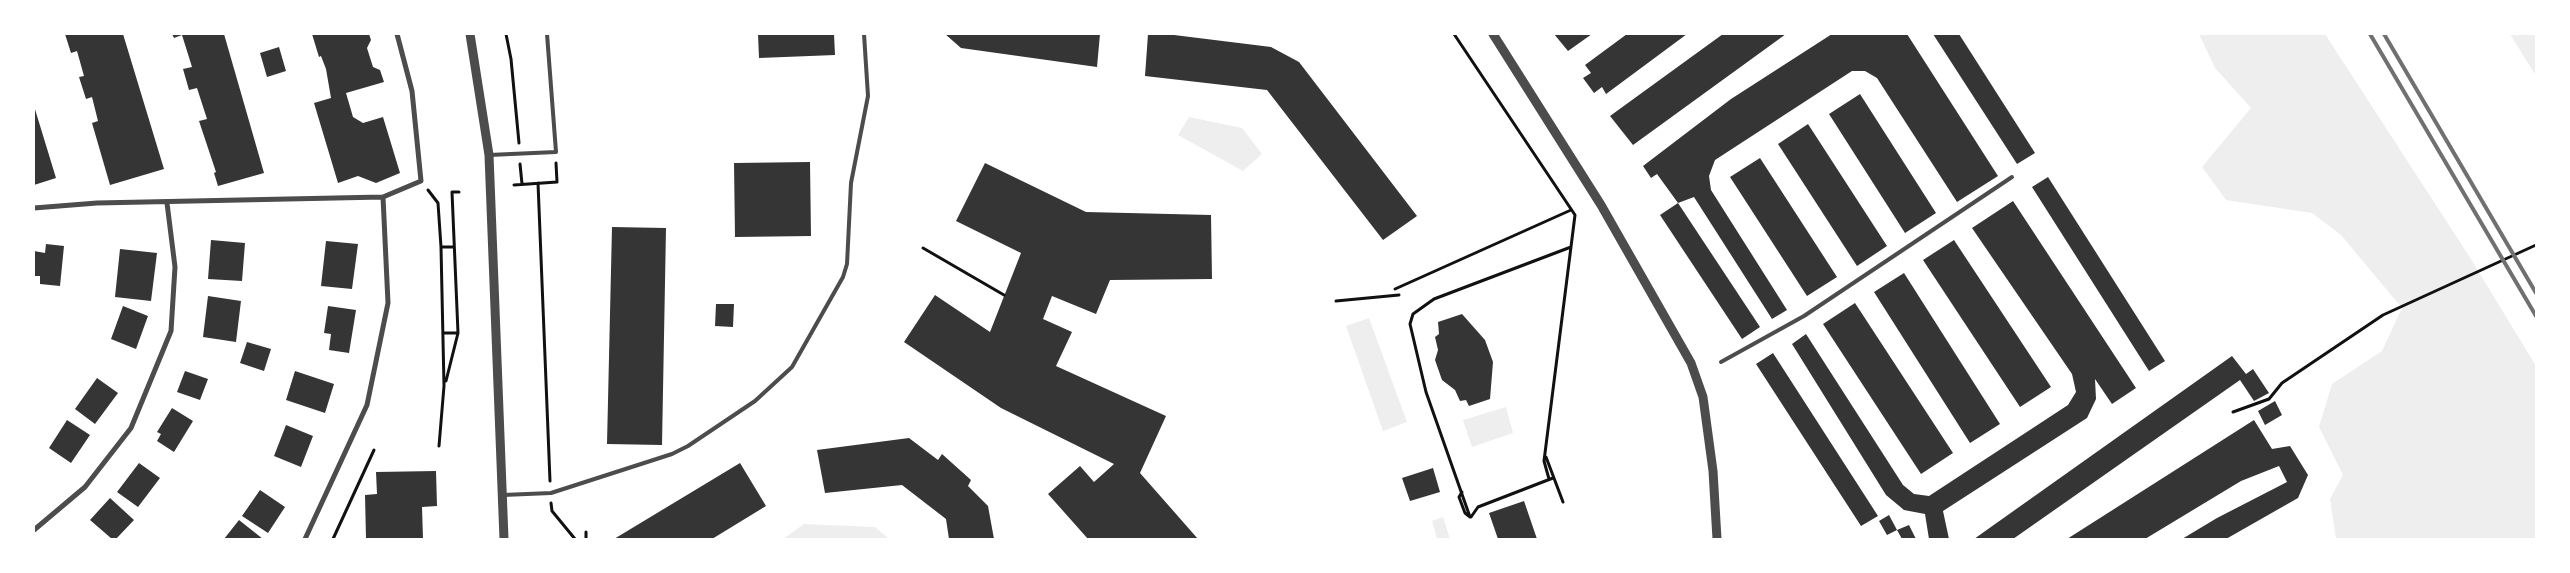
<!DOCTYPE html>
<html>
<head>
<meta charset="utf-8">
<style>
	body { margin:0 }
	#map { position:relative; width:2570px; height:573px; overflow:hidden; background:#fff; font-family:Raleway,sans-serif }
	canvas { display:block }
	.frame { position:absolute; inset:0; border:35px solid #fff; pointer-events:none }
</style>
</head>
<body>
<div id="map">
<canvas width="2570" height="573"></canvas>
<div class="frame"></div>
</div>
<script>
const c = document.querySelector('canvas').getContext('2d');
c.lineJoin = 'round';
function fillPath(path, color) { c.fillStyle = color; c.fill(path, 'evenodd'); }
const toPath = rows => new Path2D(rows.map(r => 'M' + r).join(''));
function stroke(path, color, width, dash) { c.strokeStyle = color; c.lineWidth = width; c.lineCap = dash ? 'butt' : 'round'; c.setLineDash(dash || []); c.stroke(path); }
fillPath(toPath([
	[2199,34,2325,34,2469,256,2536,366,2536,539,2336,539,2330,499,2343,475,2319,427,2332,384,2382,351,2402,308,2341,235,2312,213,2226,200,2202,167,2251,108,2215,68],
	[2510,34,2536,34,2536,76],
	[1189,117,1242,128,1262,154,1243,171,1178,135],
	[1369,318,1407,422,1383,431,1346,326],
	[1506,407,1513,433,1472,447,1463,420],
	[1443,517,1450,539,1437,539,1432,521],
	[804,524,875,527,889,539,783,539]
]), '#eee');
fillPath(toPath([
	[65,34,123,34,164,169,110,185,92,123,98,121,92,97,86,99,79,77,84,76,77,51,71,53],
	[172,34,224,34,264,173,218,186,214,173,216,172,199,121,207,119,197,88,189,90,183,69,192,67,182,35,174,38],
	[312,34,369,34,371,40,367,48,373,67,380,70,384,82,346,93,353,117,363,123,383,117,400,173,376,183,358,176,338,183,314,103,331,98,326,69,321,56,319,57],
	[758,34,834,34,835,55,759,58],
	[945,34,1100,34,1097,67,961,48],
	[1148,34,1166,34,1271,47,1299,62,1417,216,1383,240,1267,90,1145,76],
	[1554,34,1592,34,1568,51],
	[1627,34,1687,34,1606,94,1602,87,1594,93,1583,78,1591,73,1585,65],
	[1723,34,1786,34,1633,145,1610,116],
	[1832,34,1907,34,1998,176,1957,202,1877,78,1865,71,1852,71,1715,160,1709,176,1711,190,1787,310,1772,319,1694,197,1678,203,1657,174,1651,178,1643,166,1731,99],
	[1933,34,1959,34,2035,153,2017,164],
	[279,47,286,71,267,77,260,53],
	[1860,94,1936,213,1905,233,1829,114],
	[34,106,56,178,34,185],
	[1808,124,1887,246,1857,266,1778,144],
	[1760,158,1837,277,1807,296,1730,177],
	[810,162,811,236,735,237,734,163],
	[985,163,1086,212,1211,215,1212,279,1110,280,1096,314,1052,296,1043,319,1072,332,1056,366,1166,416,1140,473,1198,539,1088,539,1048,494,1080,466,1094,482,1114,464,1001,408,904,342,935,295,990,332,1021,253,956,221],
	[2048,177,2165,361,2149,371,2032,187],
	[2013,201,2136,388,2112,404,2095,379,2096,399,2087,418,1943,511,1949,539,1929,539,1925,514,1904,510,1886,495,1792,344,1806,334,1903,485,1914,494,1929,496,2068,405,2076,392,2072,374,1972,228],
	[1678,203,1760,327,1742,339,1660,215],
	[612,227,666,228,662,445,607,444],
	[211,240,245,243,242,281,208,279],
	[1954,240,2051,387,2020,407,1923,260],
	[326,241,358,244,352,289,321,286],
	[46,244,64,246,60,286,40,284,40,276,34,276,34,251,45,253],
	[120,249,157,253,151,301,115,297],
	[1904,273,2000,424,1970,443,1874,292],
	[208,296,241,301,236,342,203,337],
	[1855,303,1953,453,1921,474,1823,324],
	[716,304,734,304,733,327,715,326],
	[123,306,148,316,136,349,111,339],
	[328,306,356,310,349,353,329,350,331,334,324,333],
	[1462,314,1485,340,1493,362,1490,399,1469,406,1466,400,1460,401,1455,390,1442,380,1435,360,1438,350,1435,337,1439,334,1438,322],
	[247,342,271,349,264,371,240,363],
	[1773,353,1878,516,1861,526,1756,364],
	[2232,356,2246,374,2253,369,2269,393,2254,401,2240,380,2013,539,1974,539],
	[185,371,208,379,200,400,177,392],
	[295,371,334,384,325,413,286,400],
	[97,378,118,393,95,424,75,409],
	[2275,401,2282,415,2265,425,2258,411],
	[172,408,193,421,174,452,157,441,161,434,157,432],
	[67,420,90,435,71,463,49,448],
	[2254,420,2272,449,2290,446,2308,475,2298,498,2226,539,2182,539,2217,518,2287,482,2279,466,2241,481,2145,539,2067,539],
	[286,425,313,436,301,467,274,456],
	[909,438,938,460,942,454,971,480,968,486,988,506,994,539,949,539,946,519,902,485,825,493,817,450],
	[139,463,160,478,138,507,117,492],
	[740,463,766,506,712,539,614,539],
	[1433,468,1440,492,1410,501,1402,478],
	[436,471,437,506,422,507,423,539,366,539,365,495,377,494,376,472],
	[260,490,285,507,268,533,242,516],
	[110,498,134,520,116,539,112,539,90,520],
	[1524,501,1537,539,1498,539,1489,513],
	[1889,515,1897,530,1887,535,1879,521],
	[239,520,263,539,224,539],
	[1909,525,1916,539,1902,539,1897,530]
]), '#353535');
stroke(toPath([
	[506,34,511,59,519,143],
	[1454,34,1575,215,1544,461,1549,479],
	[520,164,522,184],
	[538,183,550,481],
	[514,185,557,182,556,163],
	[428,190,438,203,441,247,444,386,439,446],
	[441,247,454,247],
	[923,248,1004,295],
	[1395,289,1571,210],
	[1336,301,1399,295],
	[443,333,458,333],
	[446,381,458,333,452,192,459,192],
	[2233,412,2269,399,2282,383,2383,315,2536,245],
	[1546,457,1563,502],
	[1462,492,1459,497,1465,513,1470,517],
	[551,503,552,511,575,539],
	[1470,517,1426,392,1410,324,1413,314,1434,299,1571,247],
	[1471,517,1478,507,1553,478],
	[333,539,374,450],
	[586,539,586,532]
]), '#111', 3);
stroke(toPath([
	[489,155,556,152,547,34],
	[1721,362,1804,316,2012,177],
	[503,495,551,493,672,454,688,446,755,401,792,367,843,277,847,264,851,183,868,96,864,34]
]), '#4c4c4c', 4);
stroke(toPath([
	[34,208,97,203,383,197,421,181,412,91,397,34],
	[34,530,85,487,131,428,171,331,175,267,167,203],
	[305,539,367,405,388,303,383,197]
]), '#4c4c4c', 5);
stroke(toPath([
	[470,34,489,155,504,539],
	[1493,34,1601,205,1691,363,1703,397,1713,471,1717,539]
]), '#4c4c4c', 9);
stroke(toPath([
	[2370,34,2536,316],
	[2384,34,2536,293]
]), '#707070', 4);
</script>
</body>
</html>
